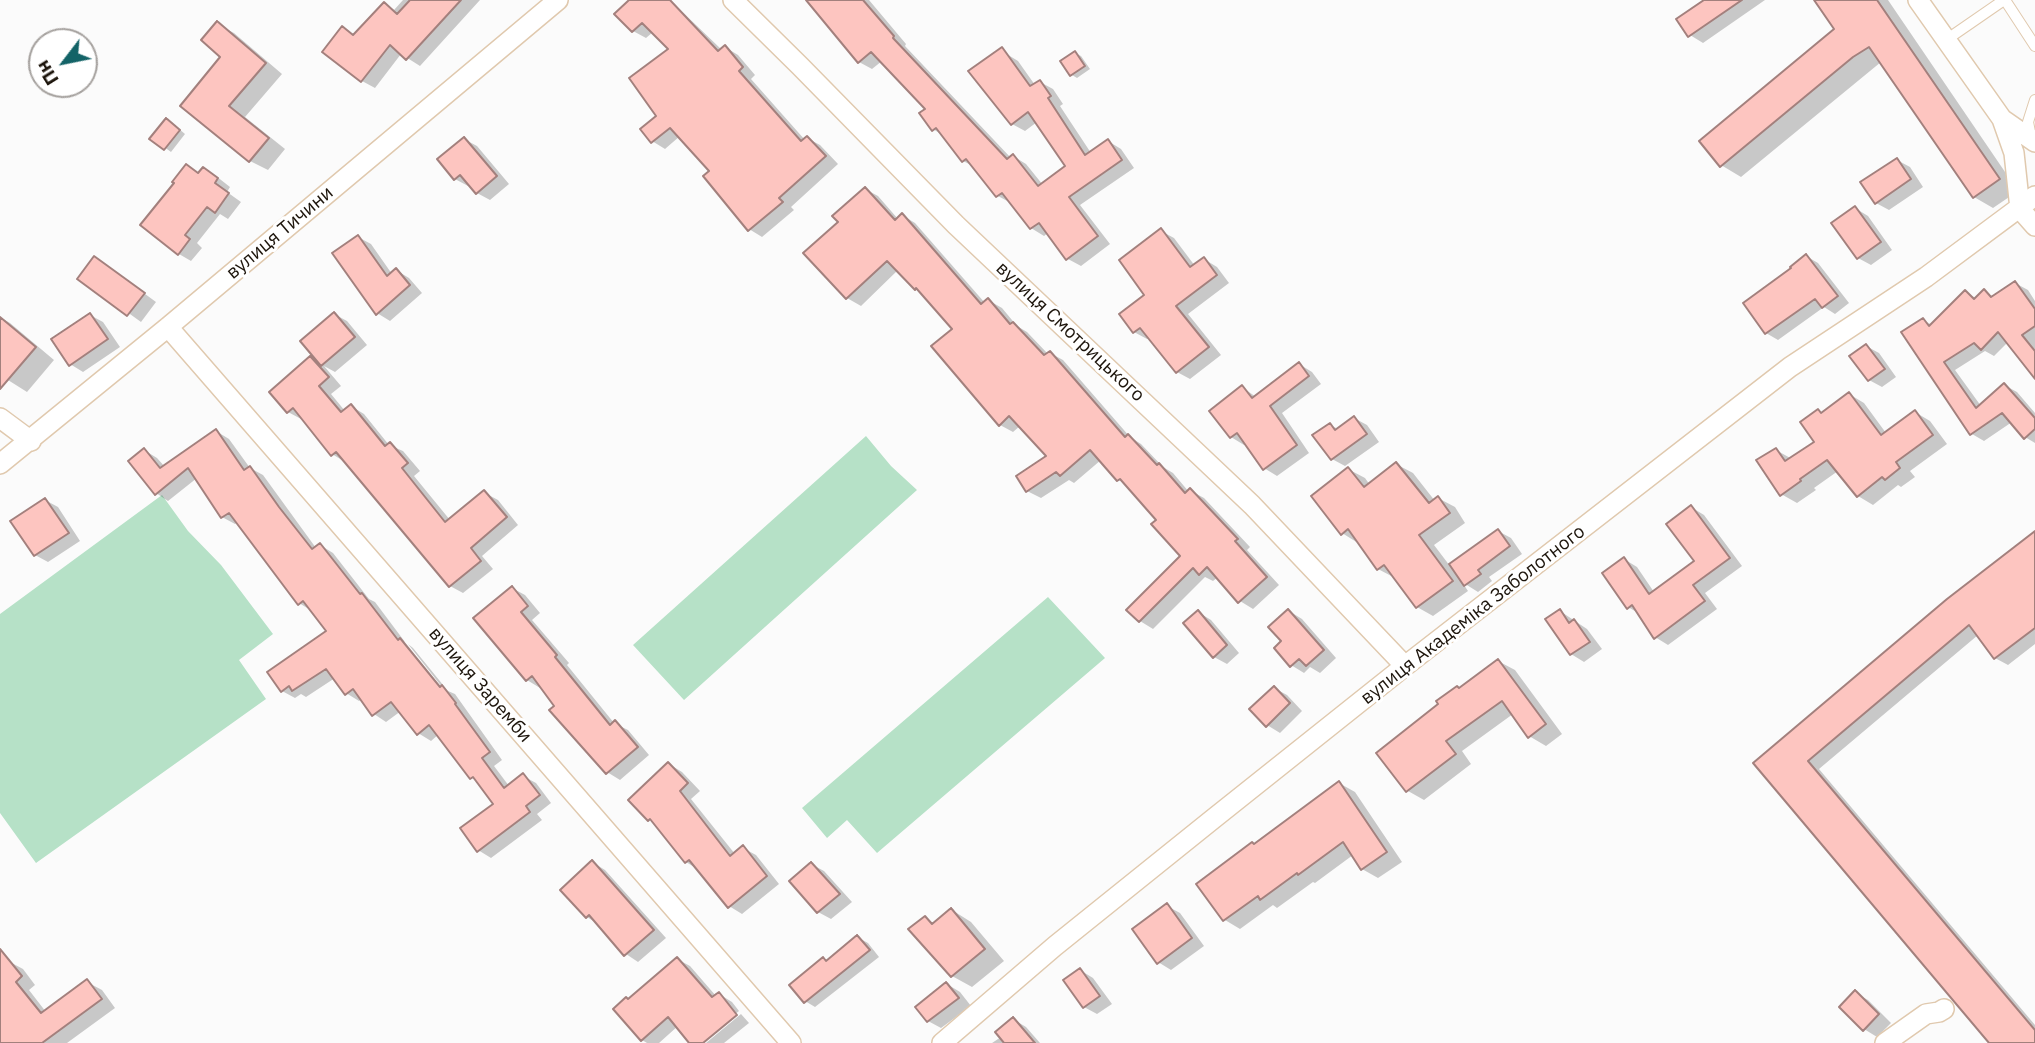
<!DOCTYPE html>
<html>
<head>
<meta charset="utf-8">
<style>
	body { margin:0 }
	#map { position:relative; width:2035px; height:1043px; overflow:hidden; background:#fbfbfb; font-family:"IBM Plex Sans",sans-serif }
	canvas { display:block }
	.north { position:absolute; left:28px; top:28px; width:70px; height:70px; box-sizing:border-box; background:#fff; border:2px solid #a5a19e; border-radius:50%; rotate:238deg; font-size:19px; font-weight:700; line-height:28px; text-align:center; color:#1d150c }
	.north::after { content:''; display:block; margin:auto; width:24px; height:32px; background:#136367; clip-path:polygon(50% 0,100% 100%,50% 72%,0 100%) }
</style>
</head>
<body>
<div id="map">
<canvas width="2035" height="1043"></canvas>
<div class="north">Пн</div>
</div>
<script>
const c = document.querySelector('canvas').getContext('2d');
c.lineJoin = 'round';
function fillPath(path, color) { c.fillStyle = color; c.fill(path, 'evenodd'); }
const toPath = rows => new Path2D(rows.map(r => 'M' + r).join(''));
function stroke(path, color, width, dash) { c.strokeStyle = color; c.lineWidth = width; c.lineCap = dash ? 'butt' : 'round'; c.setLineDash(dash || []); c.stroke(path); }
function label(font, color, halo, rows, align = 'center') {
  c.font = font + ' "IBM Plex Sans",sans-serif'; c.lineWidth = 6; c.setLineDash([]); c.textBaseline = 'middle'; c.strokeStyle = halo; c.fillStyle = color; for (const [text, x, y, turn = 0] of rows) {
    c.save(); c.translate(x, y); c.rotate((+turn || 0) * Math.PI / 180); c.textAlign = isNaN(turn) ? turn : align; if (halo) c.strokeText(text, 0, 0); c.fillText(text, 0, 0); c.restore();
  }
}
fillPath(toPath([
	[866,436,891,466,917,490,684,700,633,645],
	[162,495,188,531,221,565,273,634,239,660,266,699,36,863,0,813,0,614],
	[1048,597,1105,658,877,853,847,820,827,838,802,808]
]), '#b6e1c7');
fillPath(toPath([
	[403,0,480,0,420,66,401,54,375,88,362,81,325,52,342,29,354,36,384,4,394,10],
	[631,0,670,0,722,50,725,47,738,55,755,75,751,79,805,140,807,138,820,145,838,164,791,207,794,210,762,237,749,229,712,171,680,136,665,149,652,141,659,116,671,50,653,32,646,38,633,31,617,14],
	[808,0,869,0,906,44,905,46,1011,158,1013,156,1026,164,1043,185,1067,167,1037,122,1025,131,1012,124,1005,53,1018,61,1035,85,1040,82,1053,89,1063,104,1060,106,1091,153,1108,141,1121,149,1134,168,1080,205,1110,244,1081,266,1068,259,1048,233,1044,236,1031,228,1011,203,998,196,975,167,963,161,944,136,933,129,927,109,882,61,872,69,859,62],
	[1707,0,1765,0,1703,43,1690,35],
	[1817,0,1888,0,2018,191,1993,208,1974,197,1881,62,1741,177,1721,165,1837,29],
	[217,24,234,33,282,74,245,117,285,149,268,170,250,161,183,105,223,57],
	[1075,53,1081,56,1090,69,1077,78,1072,75,1062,61],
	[172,123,185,134,171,152,152,138],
	[464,139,477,146,509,184,490,200,477,193,470,184,468,186,455,179],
	[1897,160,1910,167,1923,187,1889,210,1876,203],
	[186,166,200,174,203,169,216,176,230,187,227,192,241,202,228,219,220,214,197,243,202,248,191,261,179,254,176,182],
	[865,189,878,196,898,219,902,215,915,223,985,303,988,300,1002,308,1017,326,1027,332,1048,354,1050,353,1063,360,1130,437,1141,444,1163,467,1173,473,1189,492,1191,491,1204,498,1250,547,1247,550,1279,585,1253,609,1240,601,1218,577,1213,581,1205,577,1153,629,1140,621,1183,556,1158,520,1129,486,1119,480,1101,460,1074,483,1069,480,1041,498,1027,491,1048,457,1020,426,1013,432,1000,425,954,329,922,292,916,288,898,270,861,306,847,298,806,253,840,222],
	[1855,208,1868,216,1892,250,1871,265,1858,258],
	[1161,231,1174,238,1195,266,1204,259,1217,267,1229,283,1188,314,1221,355,1190,379,1177,372,1150,337,1147,339,1134,332,1146,295],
	[358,237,371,244,392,274,396,270,409,278,422,293,390,321,377,313],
	[1806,256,1818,263,1849,303,1835,314,1824,307,1778,340,1766,333,1793,269],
	[107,266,156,302,141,322,80,278],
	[2015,283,2028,290,2035,301,2035,373,2008,342,1994,356,1985,351,1955,370,1981,406,2004,385,2017,392,2035,413,2035,443,2025,437,2012,422,1984,441,1972,434,1903,333,1923,320,1932,325,1966,292,1977,299,1985,292,1994,297],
	[334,314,347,321,367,345,335,372,324,366,341,386,331,394,345,411,351,406,364,414,389,445,403,451,420,471,414,476,450,520,485,493,498,500,518,525,482,556,493,569,463,593,450,586,345,462,332,454,303,418,301,419,288,412,271,392,310,358,321,364],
	[90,315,103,322,120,347,83,372,70,364],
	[0,317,10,323,54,360,27,392,0,375],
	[1866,346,1879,353,1896,377,1882,387,1869,380],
	[1299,364,1312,372,1321,384,1282,413,1309,453,1277,476,1264,468,1246,443,1244,445,1231,437,1242,387,1256,397],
	[1849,394,1864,403,1886,433,1915,412,1930,421,1947,444,1910,471,1915,477,1901,487,1898,485,1873,505,1858,496,1838,471,1814,488,1816,490,1797,503,1781,494,1776,450,1792,459,1817,442,1822,414],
	[1354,418,1367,425,1379,442,1345,466,1332,459,1330,425,1338,429],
	[216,431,229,439,250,468,263,475,316,548,320,545,333,553,369,599,375,602,405,642,398,638,444,694,446,692,408,644,413,648,448,691,455,694,502,760,494,766,509,786,523,776,536,783,551,803,537,814,542,820,491,858,478,850,496,804,478,781,471,777,439,734,431,741,418,733,401,711,386,722,374,714,362,699,359,701,346,693,335,678,306,697,301,694,295,698,282,691,329,631,312,611,299,603,238,522,235,524,222,517,197,478,168,501,156,493,144,450,157,458,165,467],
	[1396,464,1413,473,1435,501,1438,498,1455,507,1465,523,1434,545,1450,566,1498,531,1511,538,1522,554,1489,577,1492,581,1478,592,1462,582,1468,591,1433,616,1417,607,1395,578,1378,569,1358,543,1342,533,1348,469,1365,478,1370,485],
	[45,500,58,507,80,541,48,562,35,555],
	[1691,507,1704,515,1742,566,1705,593,1717,609,1668,645,1655,637,1640,614,1628,607,1624,559,1637,567,1654,592,1696,562],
	[2035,533,2035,644,2008,665,1995,658,1978,635,1819,769,2035,1025,2035,1043,1991,1043,1755,764],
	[512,588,525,595,540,613,532,620,569,663,567,665,614,723,628,730,649,755,620,780,607,772,542,686,540,688,527,680],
	[1289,611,1302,619,1336,658,1320,673,1310,667,1304,673,1291,665,1284,641],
	[1560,611,1587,629,1602,649,1584,662,1571,654],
	[1198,612,1211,620,1239,653,1227,664,1214,657],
	[1498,661,1515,670,1562,734,1546,746,1529,736,1513,714,1462,751,1471,764,1424,800,1408,791,1378,753],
	[1274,688,1287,695,1302,711,1280,733,1267,725],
	[669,764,682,772,700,791,691,799,735,854,743,848,756,855,779,884,742,914,729,906,699,870,686,862,657,824,649,819],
	[1339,783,1355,792,1402,862,1378,878,1362,869,1353,855,1315,883,1313,882,1277,908,1273,905,1240,929,1225,920],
	[592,862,605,870,666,938,638,962,626,954,598,924,587,917],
	[811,864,824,871,852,902,831,919,818,912],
	[1167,906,1180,913,1204,946,1171,970,1158,962],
	[952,910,971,922,1004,961,972,987,952,976,911,929,925,918,935,924],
	[857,937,868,943,879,957,815,1007,805,1001,824,959,828,962],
	[677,959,690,966,716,996,719,994,732,1002,739,1011,700,1043,691,1043,678,1026,659,1043,647,1043,642,1040],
	[8,961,23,969,35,985,29,990,46,1012,87,982,102,990,115,1008,67,1043,0,1043,0,968],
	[1080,970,1093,978,1112,1004,1097,1014,1084,1007],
	[947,984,960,992,971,1006,941,1028,928,1021],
	[1855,993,1868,1000,1891,1023,1877,1037,1864,1029],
	[741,1014,749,1023,724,1043,706,1043],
	[1013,1019,1026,1027,1040,1043,992,1043,1001,1037]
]), '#0003');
const building = toPath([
	[410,0,461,0,406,60,390,45,361,82,322,52,342,26,353,35,384,2,397,14,410,0],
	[629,0,670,0,718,51,725,45,743,67,739,71,801,141,807,136,826,156,779,198,783,202,748,231,703,176,709,171,670,128,651,143,640,129,656,116,629,78,668,49,642,23,632,32,614,14,629,0],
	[806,0,863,0,894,36,893,38,1007,159,1013,154,1038,186,1065,166,1028,112,1011,125,968,71,1002,47,1030,86,1040,80,1051,96,1048,98,1085,155,1108,139,1122,160,1069,197,1098,236,1066,260,1039,223,1030,229,1002,193,996,197,966,159,962,162,936,128,932,131,919,113,925,109,871,52,858,63,806,0],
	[1704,0,1742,0,1688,37,1676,19,1704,0],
	[1814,0,1877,0,2000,179,1973,198,1869,47,1853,57,1720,167,1699,141,1834,29,1814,0],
	[217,21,266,63,229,106,269,138,249,162,180,106,220,57,201,40,217,21],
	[1075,51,1085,66,1070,76,1060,61,1075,51],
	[166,118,180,130,164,150,149,139,166,118],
	[464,137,497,176,476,194,460,175,454,180,437,159,464,137],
	[1897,158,1911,179,1875,204,1860,182,1897,158],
	[186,164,198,173,203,167,218,178,215,183,229,193,215,213,207,207,185,235,190,239,178,255,140,225,174,183,172,182,186,164],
	[865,187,895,220,902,213,981,304,988,298,1010,324,1013,322,1044,355,1050,351,1125,437,1128,434,1157,465,1159,463,1185,493,1190,488,1238,539,1235,541,1267,577,1238,603,1207,567,1199,575,1193,568,1139,622,1126,610,1180,556,1151,524,1156,520,1120,479,1117,481,1090,450,1060,476,1056,472,1026,492,1016,476,1046,456,1009,416,999,426,931,346,952,329,916,288,915,290,887,261,846,299,803,253,838,222,832,216,865,187],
	[1855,206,1881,242,1857,259,1831,223,1855,206],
	[1161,228,1190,267,1204,257,1217,275,1176,306,1209,347,1176,373,1140,328,1133,333,1119,314,1144,295,1119,260,1161,228],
	[358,235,387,276,396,268,410,285,376,315,332,253,358,235],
	[1806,254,1838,296,1822,308,1815,299,1765,334,1743,303,1791,268,1790,267,1806,254],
	[94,256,145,293,127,316,77,279,94,256],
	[2015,281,2035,309,2035,326,2022,335,2035,351,2035,379,1998,332,1981,350,1974,343,1944,362,1976,408,2004,383,2035,418,2035,429,2024,439,2002,413,1970,435,1901,332,1923,318,1929,326,1965,290,1974,299,1984,289,1991,297,2015,281],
	[334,312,355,337,321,366,300,341,334,312],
	[90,313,108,339,69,366,51,339,90,313],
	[0,317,36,347,0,389,0,317],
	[1866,344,1885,369,1868,381,1849,356,1866,344],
	[310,356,329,377,319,386,341,412,351,404,385,446,390,442,408,463,402,468,445,522,484,490,507,517,471,548,481,561,449,587,336,452,331,456,293,408,287,413,269,392,310,356],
	[1299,362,1309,376,1270,406,1297,445,1263,470,1237,433,1230,438,1209,411,1242,385,1252,398,1299,362],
	[1849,392,1881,435,1915,410,1933,435,1896,462,1900,468,1885,480,1882,477,1857,497,1827,460,1800,479,1801,481,1780,496,1756,460,1776,448,1785,461,1814,442,1800,422,1818,409,1821,413,1849,392],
	[1354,416,1367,434,1331,460,1312,435,1330,423,1335,430,1354,416],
	[216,429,244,470,250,466,279,507,312,549,320,543,360,594,362,593,398,640,400,638,440,687,442,685,456,703,455,704,490,752,482,758,504,788,523,773,540,795,526,806,530,812,477,852,460,828,493,804,473,777,470,779,429,725,417,735,391,702,372,716,353,689,345,695,326,669,292,691,289,686,281,692,267,672,326,631,303,601,298,605,229,513,221,518,188,468,155,495,128,461,144,448,160,468,216,429],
	[1396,462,1429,503,1438,496,1450,513,1419,535,1453,581,1416,608,1384,565,1377,570,1348,529,1341,535,1311,496,1348,467,1364,487,1396,462],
	[45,498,69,533,34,556,10,521,45,498],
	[1691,505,1730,558,1693,585,1705,601,1654,639,1632,605,1627,609,1602,573,1624,557,1649,594,1694,561,1666,524,1691,505],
	[1498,529,1510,546,1478,570,1481,574,1464,586,1449,564,1498,529],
	[2035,531,2035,628,1994,659,1969,625,1808,761,2035,1030,2035,1043,1989,1043,1753,763,1947,599,2035,531],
	[512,586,528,606,521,612,557,655,555,657,610,725,615,720,638,747,606,774,549,710,554,706,532,676,526,681,473,618,512,586],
	[1288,609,1324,650,1306,666,1299,659,1290,667,1274,648,1281,641,1268,627,1288,609],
	[1560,609,1569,623,1574,619,1590,642,1570,655,1545,619,1560,609],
	[1198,610,1227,645,1213,658,1183,623,1198,610],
	[1498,659,1546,724,1528,738,1502,701,1446,741,1456,754,1406,792,1376,753,1438,704,1436,701,1457,686,1459,688,1498,659],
	[1274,686,1290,703,1266,727,1249,709,1274,686],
	[668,762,688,783,680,791,730,856,743,845,767,876,728,908,689,860,685,863,650,819,648,821,628,800,668,762],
	[1339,781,1387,852,1361,870,1343,842,1298,875,1297,873,1260,900,1258,896,1223,921,1196,884,1252,842,1254,844,1339,781],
	[592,860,654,930,624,956,589,915,586,918,560,890,592,860],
	[811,862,840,894,817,913,789,881,811,862],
	[1167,903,1192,938,1157,964,1132,929,1167,903],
	[951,908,985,949,951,977,908,929,925,916,932,924,951,908],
	[857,935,870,950,804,1003,789,985,823,957,826,961,857,935],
	[0,949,22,976,16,982,41,1013,87,979,102,999,42,1043,0,1043,0,949],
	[677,957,712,997,719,992,737,1015,703,1043,689,1043,668,1017,641,1041,613,1009,626,997,628,999,677,957],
	[1080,968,1100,996,1083,1008,1063,980,1080,968],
	[946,982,959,998,927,1022,915,1007,946,982],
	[1855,990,1879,1014,1863,1031,1839,1007,1855,990],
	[1013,1017,1035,1043,1004,1043,995,1032,1013,1017]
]);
fillPath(building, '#fdc5c0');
stroke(building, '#a3807d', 2);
const service = toPath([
	[2005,0,2035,46],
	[1946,40,2004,0],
	[2031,137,2028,122,2035,100]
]);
const minor = toPath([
	[733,0,800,66,956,225,1252,505,1405,666],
	[1918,0,2002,119,2014,153,2020,209],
	[2002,119,2035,142],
	[2020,209,2035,226],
	[168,327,791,1043],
	[0,418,31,441],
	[0,464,168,327,558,0],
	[942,1043,1055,946,1213,819,1405,666,1790,367,1926,277,2035,196],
	[1885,1043,1926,1014,1939,1012,1944,1009]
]);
stroke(service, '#e0c9ae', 12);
stroke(minor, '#e0c9ae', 22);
stroke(service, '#fff', 10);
stroke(minor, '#fff', 19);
label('19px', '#1d150c', '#fff', [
	["вулиця Тичини",280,233,-40],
	["вулиця Смотрицького",1070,332,43],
	["вулиця Академіка Заболотного",1473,615,-38],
	["вулиця Заремби",480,685,49]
]);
</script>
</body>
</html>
